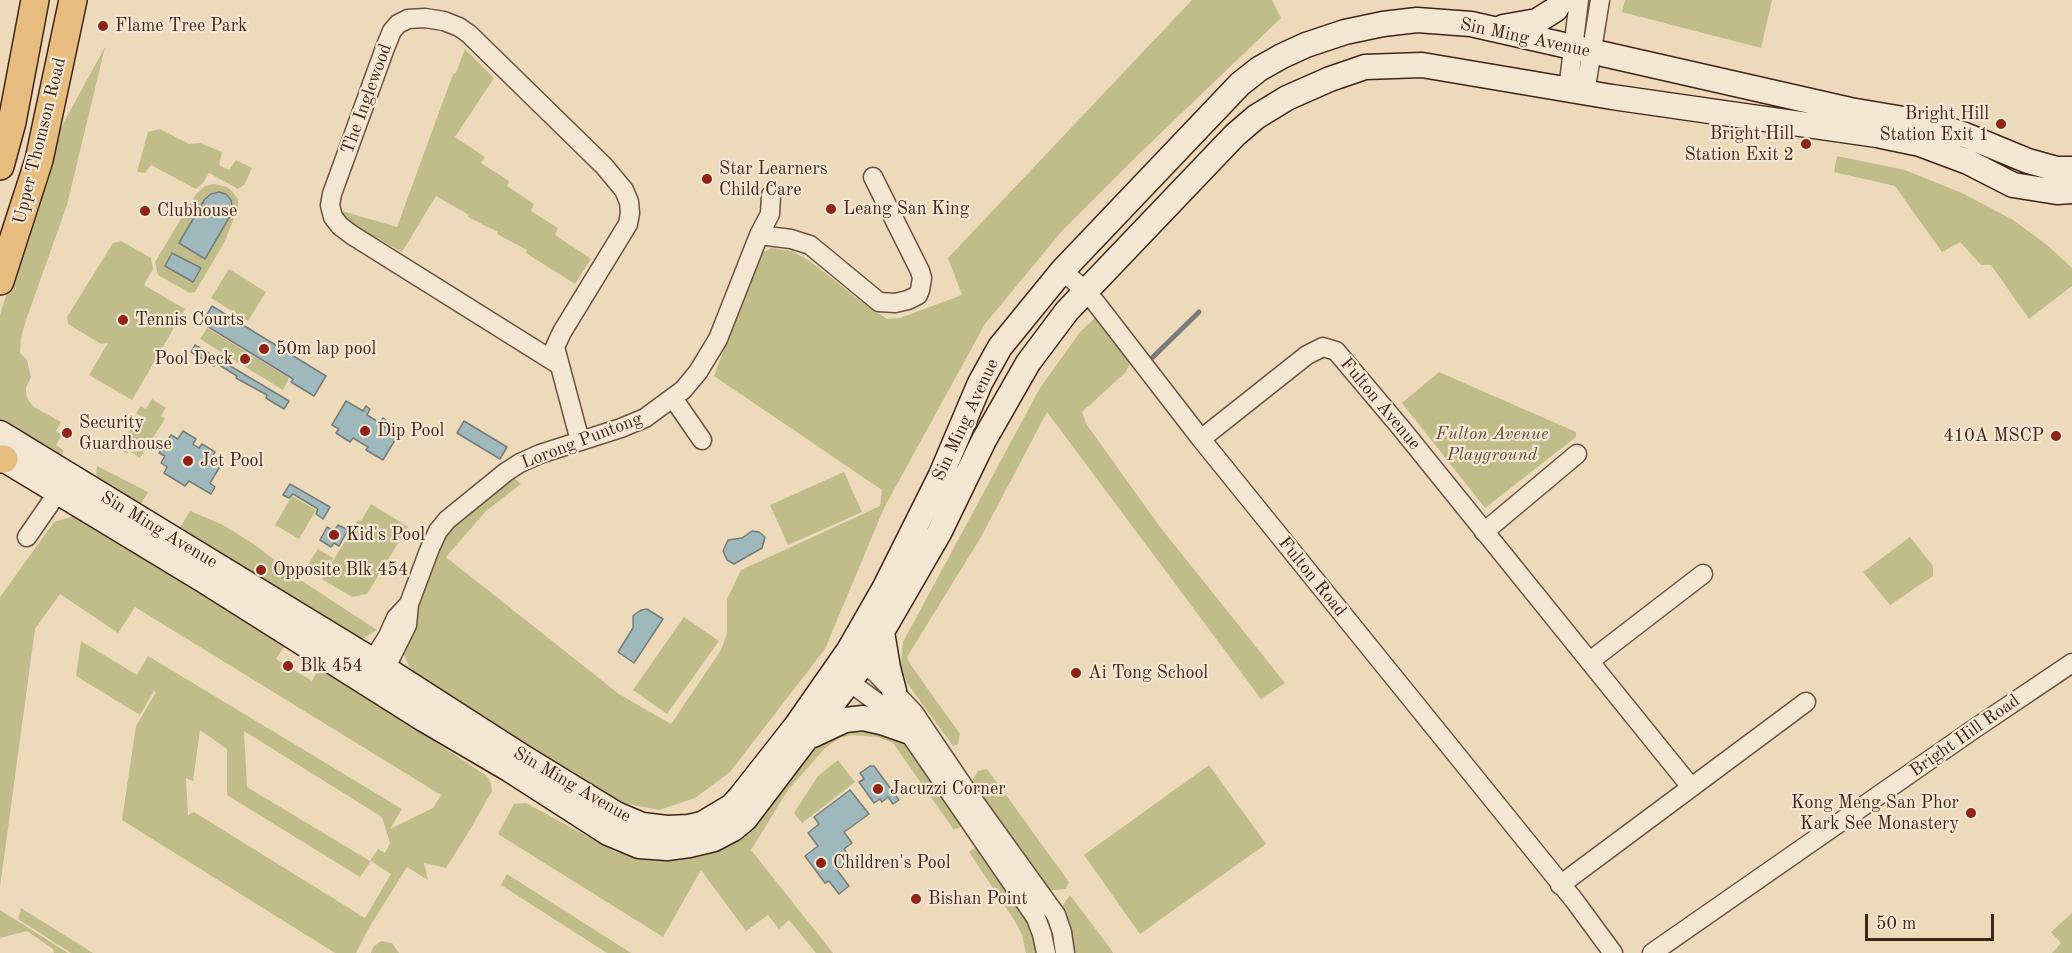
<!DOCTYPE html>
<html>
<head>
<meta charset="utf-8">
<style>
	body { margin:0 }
	#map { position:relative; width:2072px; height:953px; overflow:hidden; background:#ecdabb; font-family:"Old Standard TT",serif }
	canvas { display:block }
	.scale { position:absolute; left:1865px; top:914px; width:129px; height:27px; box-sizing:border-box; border:3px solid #402518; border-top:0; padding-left:8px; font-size:18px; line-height:21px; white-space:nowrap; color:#402518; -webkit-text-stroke:4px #f3e7d3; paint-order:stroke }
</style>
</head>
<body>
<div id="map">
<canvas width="2072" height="953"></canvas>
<div class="scale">50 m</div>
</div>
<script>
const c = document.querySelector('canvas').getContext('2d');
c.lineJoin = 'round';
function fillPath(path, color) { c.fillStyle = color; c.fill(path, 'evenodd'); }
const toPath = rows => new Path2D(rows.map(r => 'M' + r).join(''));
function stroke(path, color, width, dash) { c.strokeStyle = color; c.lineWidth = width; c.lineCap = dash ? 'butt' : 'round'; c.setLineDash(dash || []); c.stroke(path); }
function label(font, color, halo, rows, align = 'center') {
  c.font = font + ' "Old Standard TT",serif'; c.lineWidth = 4.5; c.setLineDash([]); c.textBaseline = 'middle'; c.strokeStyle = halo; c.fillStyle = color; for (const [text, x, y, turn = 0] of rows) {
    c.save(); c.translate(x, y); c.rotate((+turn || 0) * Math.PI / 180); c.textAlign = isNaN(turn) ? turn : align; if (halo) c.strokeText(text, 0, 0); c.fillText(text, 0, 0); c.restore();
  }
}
fillPath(toPath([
	[1192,0,1272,0,1281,18,1141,152,1061,232,985,324,884,508,825,649,730,772,695,798,659,810,623,803,496,727,411,671,403,652,433,563,445,536,456,522,511,476,521,484,486,511,446,557,619,694,671,724,721,650,727,633,727,599,741,570,880,506,882,490,714,376,760,254,771,248,792,251,810,261,859,300,887,319,900,318,962,295,948,258],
	[1625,0,1772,0,1761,48,1622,12],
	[105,47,67,205,25,323,21,339,20,353,27,360,31,377,26,388,26,395,29,401,34,407,61,422,56,431,62,435,56,445,63,450,63,453,59,455,0,423,0,315,53,142],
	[465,49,494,78,455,137,485,157,481,163,509,181,507,186,534,204,531,211,558,228,555,235,591,259,575,284,526,253,527,250,497,234,498,232,468,217,469,215,436,196,402,252,350,223,342,216,342,211,397,227,453,74,456,73],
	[160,129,189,144,200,143,222,152,219,165,229,170,236,160,252,168,245,184,238,189,209,173,203,183,196,189,151,165,145,173,137,172,148,132],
	[1837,156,1905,170,1964,194,2013,220,2047,245,2072,268,2072,286,2029,319,1991,265,1981,265,1960,242,1942,252,1895,186,1834,172],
	[214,184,227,187,232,191,238,199,238,208,224,243,195,292,190,293,158,275,155,262,196,194,205,186],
	[121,241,151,258,153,269,144,285,185,309,132,400,89,375,108,343,101,344,68,324,67,317,113,243],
	[229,269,266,292,248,321,211,298],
	[1095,318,1130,364,1125,373,1082,412,1087,425,1160,527,1285,683,1261,699,1047,412,981,537,907,657,910,664,960,734,958,744,953,746,907,683,901,665,903,642,1040,388,1080,332],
	[207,328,289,378,283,390,200,339],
	[1439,372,1576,432,1576,437,1485,508,1402,403],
	[152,399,166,408,161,416,165,419,140,458,131,452,137,438,127,454,121,450,129,438,126,436,138,418,140,419,142,417,136,413,141,406,146,409],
	[97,466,148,492,139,507,99,482,96,474],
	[844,472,862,512,788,545,770,505],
	[292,496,316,510,299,539,275,525],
	[371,504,408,527,367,594,352,597,322,579,358,520,361,521],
	[90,511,139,554,284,647,276,659,312,681,320,666,487,776,491,783,492,791,470,830,446,868,424,863,428,880,407,867,370,926,356,953,335,953,122,820,136,726,156,692,154,691,140,715,76,676,81,641,137,675,148,656,402,809,390,829,433,808,441,795,135,607,118,633,60,594,35,629,0,887,0,597,54,522],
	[200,730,227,749,227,795,360,877,371,861,391,874,365,918,194,812,188,815,186,778,193,781],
	[244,731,382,817,390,843,385,853,378,849,370,861,247,787],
	[190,511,223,525,255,545,302,581,377,630,364,638,351,638,178,531],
	[1910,537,1933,566,1933,576,1890,605,1863,572],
	[318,549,333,558,323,576,307,566],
	[684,617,719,641,667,714,633,690],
	[863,728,906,741,964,825,954,830,893,743,878,737,852,735,840,738,825,748,788,790,751,850,833,953,816,953,789,920,779,929,768,915,746,931,701,870,663,937,498,834,514,804,526,803,616,852,644,856,797,770,819,742,829,735],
	[838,760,855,782,802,823,794,813,818,776],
	[1209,765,1266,844,1140,934,1084,855],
	[987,769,1069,882,1066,889,1042,891,967,789,978,771],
	[983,842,1045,953,1026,953,1022,935,1015,921,969,852],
	[507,874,631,953,607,953,501,885],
	[1070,895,1110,948,1113,953,1065,953,1056,915],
	[21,908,93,953,71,953,18,919],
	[0,910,16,920,68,953,54,953,53,949,27,931,0,938],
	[2072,913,2072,953,2052,953,2061,943,2051,932],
	[381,941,392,943,399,953,371,953,373,947]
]), '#c0bd8b');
const water = toPath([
	[219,192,226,194,231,200,233,211,205,259,179,243,205,199,211,194,219,192],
	[172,253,201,268,193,282,165,266,172,253],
	[212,306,326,376,314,396,291,382,293,379,202,323,212,306],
	[195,345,289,401,284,409,266,398,267,395,236,378,237,376,216,363,214,366,191,352,195,345],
	[346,401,363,411,366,406,370,409,367,415,380,423,383,418,386,420,383,426,398,435,383,460,366,450,368,447,353,438,350,442,336,433,339,429,332,425,346,401],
	[464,421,507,447,500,459,457,433,464,421],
	[183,431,196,439,193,444,199,448,202,444,215,452,211,459,221,465,210,483,215,487,211,494,189,481,185,486,164,473,167,467,161,463,165,456,159,453,171,435,178,439,183,431],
	[290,484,330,507,323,519,316,514,318,509,293,494,289,498,283,495,290,484],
	[338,525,348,530,339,546,334,543,331,547,320,540,327,527,334,531,338,525],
	[752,531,759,532,765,537,762,548,734,564,727,560,723,551,728,540,742,538,752,531],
	[647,609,663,619,634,663,618,652,633,628,633,616,641,610,647,609],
	[870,766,874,766,899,800,893,804,888,797,882,802,880,799,874,803,859,782,864,779,860,773,870,766],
	[850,790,869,814,844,832,852,843,844,849,852,859,837,870,849,886,839,894,829,881,825,883,805,856,818,846,808,833,819,824,814,817,850,790]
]);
fillPath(water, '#9eb8bc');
stroke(water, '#787d7a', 1.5);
stroke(toPath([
	[1153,357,1199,312]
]), '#787d7a', 5);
const minor = toPath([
	[1568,90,1579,0],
	[1585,93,1600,0],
	[759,235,791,239,810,245,879,302,895,303,908,300,918,295,920,290,922,278,920,271,873,177],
	[1062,271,1085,290,1096,303,1201,439,1574,900,1613,953],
	[558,364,352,235,340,226,333,217,330,205,332,194,385,48,392,31,398,24,408,19,425,18,444,21,459,27,469,34,604,166,624,190,629,202,630,213,628,224,562,332,555,347,580,441],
	[673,398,702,440],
	[1201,439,1307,355,1323,347,1336,351,1401,428,1691,787],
	[1484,532,1577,454],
	[27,537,65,482],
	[853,658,876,673,914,713,966,790,1056,915,1062,932,1065,953],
	[1590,661,1703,574],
	[366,671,388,636,396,618,409,604],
	[840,675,897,717,916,743,1036,918,1042,934,1046,953],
	[380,679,407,625,409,604,430,548,438,531,447,520,506,472,520,463,540,454,621,428,645,418,683,390,698,372,718,339,759,235,770,214,771,195],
	[1560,885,1806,702],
	[1652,953,1974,729,2072,663]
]);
const secondary = toPath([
	[1503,27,1537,21,1556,9,1561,0],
	[0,433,372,660,523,757,616,814,642,825,667,828,689,827,702,824,732,806,741,796,796,726,849,650,884,589,941,475,980,383,1000,347,1062,271,1240,84,1259,69,1282,56,1306,45,1345,32,1383,24,1417,20,1471,24,1850,110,1927,123,1965,135,2028,161,2057,169,2072,169],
	[0,457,203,580,425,720,507,768,608,833,639,846,667,848,689,845,714,839,733,829,745,819,865,661,939,533,984,440,1028,363,1067,311,1235,135,1256,117,1287,98,1330,79,1365,67,1422,65,1612,97,1877,135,1920,144,1968,162,2013,185,2057,192,2072,191],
	[882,632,888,668,894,691],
	[813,735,845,720,863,718,881,722,907,731]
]);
const primary = toPath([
	[0,166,12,122,35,0],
	[0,281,39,160,73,0],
	[0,459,4,459]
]);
stroke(minor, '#6b5241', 21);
stroke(secondary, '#402518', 27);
stroke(primary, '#402518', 30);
stroke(minor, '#f3e7d3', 18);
stroke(secondary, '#f3e7d3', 24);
stroke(primary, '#e6bd7e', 27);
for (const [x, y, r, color] of [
	[103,26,6,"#8f2418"],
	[2001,124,6,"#8f2418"],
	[1806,144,6,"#8f2418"],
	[707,179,6,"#8f2418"],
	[831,209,6,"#8f2418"],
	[145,211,6,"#8f2418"],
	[123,320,6,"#8f2418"],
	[264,349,6,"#8f2418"],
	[245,359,6,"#8f2418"],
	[365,431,6,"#8f2418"],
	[67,433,6,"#8f2418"],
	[2056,436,6,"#8f2418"],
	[188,461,6,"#8f2418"],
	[334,535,6,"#8f2418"],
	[261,570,6,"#8f2418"],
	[288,666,6,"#8f2418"],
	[1076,673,6,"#8f2418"],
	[878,789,6,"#8f2418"],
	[1971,813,6,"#8f2418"],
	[821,863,6,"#8f2418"],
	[916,899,6,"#8f2418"]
]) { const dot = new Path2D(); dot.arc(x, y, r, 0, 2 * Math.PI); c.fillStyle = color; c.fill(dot); stroke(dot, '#f3e7d3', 2); }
label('18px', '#402518', '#f3e7d3', [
	["Flame Tree Park",115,26],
	["Bright Hill",1989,114,"right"],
	["Station Exit 1",1989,135,"right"],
	["Bright Hill",1794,134,"right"],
	["Station Exit 2",1794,155,"right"],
	["Star Learners",719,169],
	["Child Care",719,190],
	["Leang San King",843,209],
	["Clubhouse",157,211],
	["Tennis Courts",135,320],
	["50m lap pool",276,349],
	["Pool Deck",233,359,"right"],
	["Security",79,423],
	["Guardhouse",79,444],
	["Dip Pool",377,431],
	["410A MSCP",2044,436,"right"],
	["Jet Pool",200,461],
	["Kid's Pool",346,535],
	["Opposite Blk 454",273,570],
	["Blk 454",300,666],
	["Ai Tong School",1088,673],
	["Jacuzzi Corner",890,789],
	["Kong Meng San Phor",1959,803,"right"],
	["Kark See Monastery",1959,824,"right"],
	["Children's Pool",833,863],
	["Bishan Point",928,899]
], 'left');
label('18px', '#402518', '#f3e7d3', [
	["Sin Ming Avenue",1525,38,12],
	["The Inglewood",367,99,-70],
	["Upper Thomson Road",40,141,-76],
	["Fulton Avenue",1380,404,50],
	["Sin Ming Avenue",966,420,-65],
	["Lorong Puntong",582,441,-21],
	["Sin Ming Avenue",159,530,31],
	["Fulton Road",1312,577,51],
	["Bright Hill Road",1965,736,-35],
	["Sin Ming Avenue",572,785,30]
]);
label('italic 18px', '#604b35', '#f3e7d3', [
	["Fulton Avenue",1492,434],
	["Playground",1492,455]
]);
</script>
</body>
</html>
